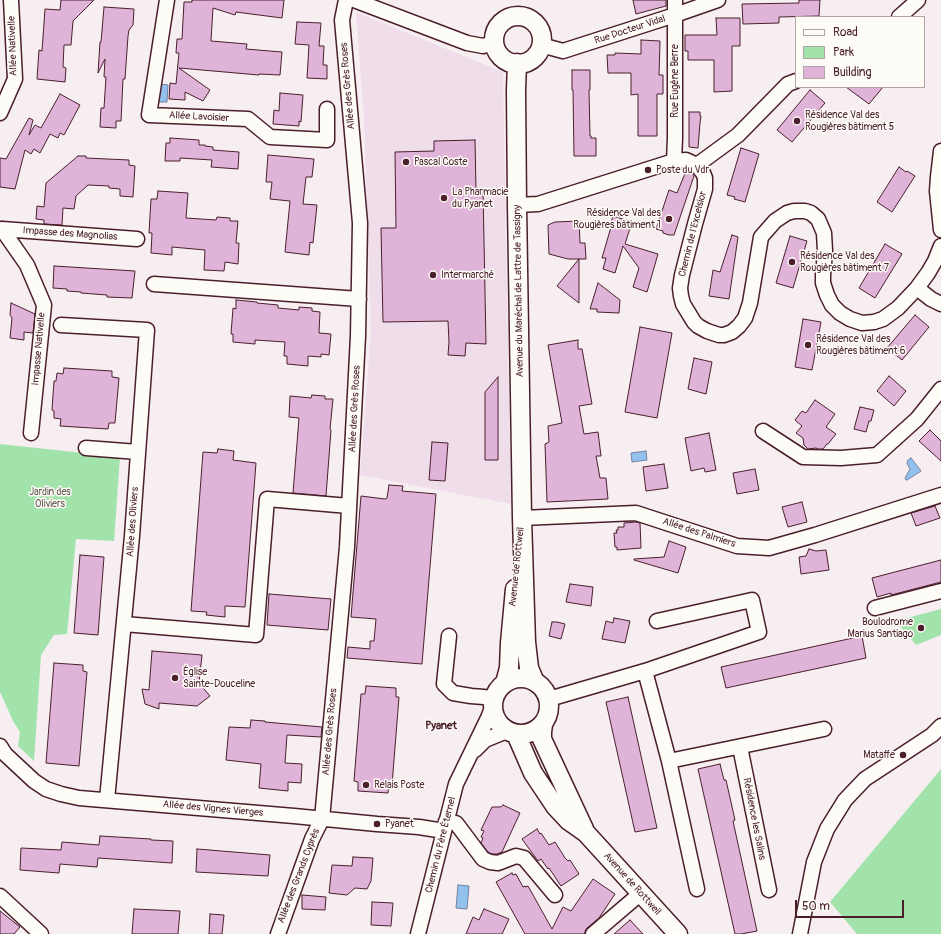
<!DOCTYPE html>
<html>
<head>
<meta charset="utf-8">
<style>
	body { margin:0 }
	#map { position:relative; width:941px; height:934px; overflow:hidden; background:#f7eef1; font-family:Pangolin,sans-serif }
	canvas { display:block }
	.legend { position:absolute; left:795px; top:16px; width:130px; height:72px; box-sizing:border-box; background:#fdfcf7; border:1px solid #b5a4a5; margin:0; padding:5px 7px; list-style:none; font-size:12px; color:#4a1f2b }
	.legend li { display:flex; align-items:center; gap:8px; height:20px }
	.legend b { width:20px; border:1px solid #b5a4a5 }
	.scale { position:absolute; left:795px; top:900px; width:109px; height:18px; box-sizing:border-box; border:2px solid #4a1f2b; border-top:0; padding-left:5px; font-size:12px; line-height:14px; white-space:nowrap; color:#4a1f2b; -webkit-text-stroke:3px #fdfcf7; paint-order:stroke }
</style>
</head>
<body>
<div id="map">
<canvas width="941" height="934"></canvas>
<ul class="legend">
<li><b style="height:5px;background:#fdfcf7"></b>Road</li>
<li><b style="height:11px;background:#a2e3ac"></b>Park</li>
<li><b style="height:11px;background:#e0b4d9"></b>Building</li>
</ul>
<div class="scale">50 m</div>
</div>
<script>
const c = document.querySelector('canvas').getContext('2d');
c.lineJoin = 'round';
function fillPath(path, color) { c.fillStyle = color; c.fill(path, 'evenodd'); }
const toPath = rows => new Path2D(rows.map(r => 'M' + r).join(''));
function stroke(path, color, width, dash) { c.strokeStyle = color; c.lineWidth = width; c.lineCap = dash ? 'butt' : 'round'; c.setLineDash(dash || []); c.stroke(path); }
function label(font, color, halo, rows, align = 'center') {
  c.font = font + ' Pangolin,sans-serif'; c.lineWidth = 3; c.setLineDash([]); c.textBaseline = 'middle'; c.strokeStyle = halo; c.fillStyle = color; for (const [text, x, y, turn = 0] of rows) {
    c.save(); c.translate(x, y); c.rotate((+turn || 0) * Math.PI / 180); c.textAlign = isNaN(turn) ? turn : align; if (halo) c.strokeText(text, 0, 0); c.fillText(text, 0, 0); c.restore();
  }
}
fillPath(toPath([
	[356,12,503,72,511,504,360,475,371,331,364,119]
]), '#f0ddea');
fillPath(toPath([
	[0,444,120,457,114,541,76,539,67,634,54,635,41,655,34,761,18,746,20,732,13,721,0,692],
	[941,609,941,635,916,645,896,621],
	[941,769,941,934,857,934,830,902]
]), '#a2e3ac');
const water = toPath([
	[159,84,168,85,167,102,158,102,159,84],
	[646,451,647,460,632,462,631,453,646,451],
	[911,458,921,471,907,480,906,480,905,478,910,469,907,463,908,460,911,458],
	[458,885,469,886,467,909,456,908,458,885]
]);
fillPath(water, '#91c1ec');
stroke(water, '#75809f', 1);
const building = toPath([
	[61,0,94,0,73,21,71,45,64,45,63,67,66,68,65,82,37,79,39,50,42,51,45,9,60,10,61,0],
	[192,0,284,0,282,18,236,12,235,15,213,8,211,41,247,44,246,49,282,52,280,75,259,74,259,75,179,68,210,90,203,101,185,92,185,100,169,99,170,83,176,84,179,53,176,53,177,39,182,39,184,2,192,2,192,0],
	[633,0,666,0,666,6,636,14,633,0],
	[799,0,820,0,819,16,779,17,779,23,743,24,742,4,799,3,799,0],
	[104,7,134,9,133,25,129,30,128,36,125,79,123,79,121,121,116,121,116,128,100,127,101,108,104,108,106,77,104,77,105,59,98,73,100,42,101,42,104,7],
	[716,18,740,18,740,46,732,46,732,91,714,92,714,60,688,60,688,51,685,51,685,35,717,35,716,18],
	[297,22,321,23,319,46,324,46,323,65,327,65,327,79,307,78,309,45,295,44,297,22],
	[641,40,660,41,659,75,663,75,663,94,657,94,657,136,638,136,638,94,631,95,631,73,608,73,607,55,615,55,615,53,641,54,641,40],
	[572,70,590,70,590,90,589,90,590,136,591,136,591,138,596,138,596,156,574,156,573,90,572,90,572,70],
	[846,87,883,87,869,104,846,87],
	[810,90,825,103,792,142,777,130,810,90],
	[280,93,303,95,301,122,299,121,299,126,273,124,274,110,279,111,280,93],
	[60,94,80,105,64,135,60,133,58,138,50,134,40,153,34,149,31,154,25,150,15,189,0,187,0,158,6,159,29,118,33,120,29,135,35,125,41,128,60,94],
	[689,112,700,112,700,116,701,116,700,123,698,148,689,147,689,112],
	[170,138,199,140,199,145,205,145,205,146,213,147,213,150,239,152,238,169,211,167,212,160,180,158,180,161,165,161,166,143,170,143,170,138],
	[475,140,476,190,483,190,486,344,466,343,465,356,448,355,449,342,448,321,383,322,381,228,396,228,395,152,434,151,434,141,475,140],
	[741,148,759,154,745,202,734,199,735,197,727,195,741,148],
	[268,155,314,159,312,177,306,177,303,204,317,205,313,243,310,242,309,255,285,252,290,201,270,199,272,182,266,182,268,155],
	[78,156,86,156,86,158,129,160,129,165,135,166,133,197,120,196,120,189,109,188,109,186,88,185,76,196,74,209,63,208,62,225,44,224,44,220,36,219,37,206,44,207,46,183,78,156],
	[899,167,906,172,907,171,915,176,892,212,877,202,899,167],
	[686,171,693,174,694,176,674,235,669,235,663,233,663,231,656,229,669,190,677,193,686,171],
	[158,191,188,193,186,218,216,220,217,217,230,218,230,221,238,221,236,243,239,243,238,264,225,262,224,271,204,270,205,250,172,247,172,255,151,253,152,233,149,233,151,199,157,199,158,191],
	[613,216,632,222,625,244,658,254,647,292,633,287,639,268,623,246,615,273,603,269,606,258,602,258,611,227,610,226,613,216],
	[579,221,580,243,585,243,586,259,568,259,549,254,548,225,555,222,579,221],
	[732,235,738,237,729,299,709,296,713,270,720,272,732,235],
	[790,236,807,241,793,288,776,283,790,236],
	[885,244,902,254,875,298,859,288,885,244],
	[579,259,579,303,557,286,579,259],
	[54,266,135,271,132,298,107,297,107,295,81,293,81,292,67,291,67,289,53,288,54,266],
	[598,283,620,300,619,313,597,312,597,309,590,309,598,283],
	[236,300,257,302,257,303,278,305,278,308,299,310,299,307,312,308,312,311,320,312,319,333,331,334,329,355,321,354,321,357,308,356,308,366,287,364,287,356,284,356,285,342,255,340,255,344,233,342,233,334,231,334,233,308,236,309,236,300],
	[11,303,35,314,33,333,24,332,24,340,10,338,12,318,10,315,11,303],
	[915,315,929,327,902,360,887,348,915,315],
	[803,319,821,322,812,370,795,367,803,319],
	[640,327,672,333,657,418,625,412,640,327],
	[578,340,578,349,582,349,592,404,579,406,584,434,598,432,601,456,596,456,600,478,606,478,608,499,547,502,545,444,549,442,548,426,562,423,548,345,578,340],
	[694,358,712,362,706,394,688,389,694,358],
	[64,368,112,371,112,377,119,378,115,423,109,423,108,429,60,426,61,419,54,418,54,411,52,410,54,381,56,381,57,373,63,374,64,368],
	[889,376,906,391,894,406,877,391,889,376],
	[498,377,498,460,485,460,485,392,498,377],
	[312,395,325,396,325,399,333,399,330,429,331,430,326,496,293,493,299,418,289,417,290,396,311,398,312,395],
	[815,400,835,414,826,427,836,434,828,444,827,444,823,449,818,449,816,448,808,449,804,445,803,438,796,433,802,426,795,420,802,411,806,413,815,400],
	[860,407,874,410,871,421,869,421,866,432,854,429,860,407],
	[930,430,941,441,941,461,919,441,930,430],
	[709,433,716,470,705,472,704,468,691,471,685,438,709,433],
	[432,442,448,443,445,481,429,480,432,442],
	[218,449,234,451,233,460,256,463,245,607,225,606,225,617,206,615,207,612,191,611,203,452,217,453,218,449],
	[664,464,668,488,646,491,643,467,664,464],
	[755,469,759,490,737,494,733,473,755,469],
	[389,485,403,486,402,491,436,494,422,664,347,658,348,647,370,649,370,641,374,641,376,619,351,617,361,496,385,499,387,498,389,485],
	[802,502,807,522,788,527,782,507,802,502],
	[935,506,940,518,916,526,911,513,935,506],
	[636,522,640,523,641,548,617,550,617,547,615,547,614,533,617,533,616,530,618,530,618,527,624,527,624,523,636,522],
	[669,541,686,547,678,573,634,560,634,559,664,557,669,541],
	[809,549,816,551,826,550,829,570,801,574,799,557,806,556,809,549],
	[80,555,104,557,98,635,74,633,80,555],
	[941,560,941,582,891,595,891,593,877,597,872,578,941,560],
	[570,584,593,587,591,606,566,602,570,584],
	[269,594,331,599,328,630,267,625,269,594],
	[614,618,630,621,625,643,602,639,606,621,613,623,614,618],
	[552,622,557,622,565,624,561,639,549,636,552,622],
	[862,636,866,658,726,688,721,667,862,636],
	[152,651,202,655,199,683,210,696,197,706,159,703,159,709,145,704,142,689,149,690,152,651],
	[54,663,83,665,83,671,87,672,79,766,46,763,54,663],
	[366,686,396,688,396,697,399,697,392,785,389,784,388,793,358,791,358,782,354,781,361,694,365,694,366,686],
	[628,697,657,828,635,832,606,702,628,697],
	[251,720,265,721,265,722,322,727,321,737,287,735,285,763,302,764,301,783,288,782,288,791,259,788,261,764,226,760,229,727,250,728,251,720],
	[720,764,724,780,726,780,735,820,733,821,757,931,741,934,735,934,698,769,720,764],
	[503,805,520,813,502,852,497,854,492,854,488,852,481,843,483,838,481,837,484,831,481,830,492,807,501,807,503,805],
	[537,829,540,834,541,833,549,845,555,842,565,858,568,861,570,860,579,874,561,886,549,868,548,869,541,859,538,861,522,839,537,829],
	[100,836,151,839,151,840,173,841,172,863,98,858,97,867,60,864,59,873,20,870,21,848,61,850,62,842,99,845,100,836],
	[197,849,270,855,268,876,196,872,197,849],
	[353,857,373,858,371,881,367,889,355,888,347,895,329,893,332,865,352,866,353,857],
	[512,873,513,875,516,874,523,887,525,886,525,887,528,886,552,929,563,907,571,911,593,879,615,894,599,918,587,928,585,931,585,934,525,934,496,882,512,873],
	[302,895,326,897,325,910,302,909,302,895],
	[372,902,393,903,391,926,371,925,372,902],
	[134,909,180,911,178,934,132,934,134,909],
	[484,909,509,919,502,934,466,934,473,917,479,920,483,911,484,909],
	[0,911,20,927,14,934,0,934,0,911],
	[210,914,224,915,222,934,209,934,210,914],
	[630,920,643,934,614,934,630,920]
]);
fillPath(building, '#e0b4d9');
stroke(building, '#4a1f2b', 1);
const minor = toPath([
	[167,0,149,115,248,119,270,137,327,140,327,109],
	[354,0,467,43,483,46,494,43],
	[899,17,916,2,918,0],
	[541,45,563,51,675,15,718,0],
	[0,113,15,79,11,0],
	[941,151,938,177,937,191,941,230],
	[674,161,675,138,675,0],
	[697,165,738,135,788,84,796,81],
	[517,205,538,204,674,161,686,160,697,165,703,173,705,178,705,189,695,224,682,275,680,288,681,296,683,304,694,322,698,326,707,331,719,335,724,335,732,332,739,326,745,318,750,303,761,237,775,221,787,213,794,211,805,211,811,213,818,219,824,233,825,251,823,275,823,283,827,295,832,305,840,313,850,319,862,323,874,322,883,319,898,308,917,288,928,273,935,261,941,246],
	[2,229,27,265,44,305,31,433],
	[2,229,137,239],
	[154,284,359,299],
	[917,288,931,299,941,304],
	[61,325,147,330,132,536,107,800],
	[763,431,803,457,841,458,877,455,917,419,941,389],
	[86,448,138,452],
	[522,518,636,513,737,546,769,548,815,535,941,495],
	[875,608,941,591],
	[124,624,256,635,267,499,349,506],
	[449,636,444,684,453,693,471,696,484,697,494,700],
	[645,671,669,761,697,889],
	[549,699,645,671,759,632,752,600,657,621],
	[0,746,5,754,34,781,46,789,61,794,79,798,294,816,377,824,419,827,444,831],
	[740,747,769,890],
	[475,750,485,740,507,731],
	[669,761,824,729],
	[446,821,456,823,483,859,490,862,498,863,516,856,524,858,555,895],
	[0,896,41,934],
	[278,934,312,839,322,819,347,547,358,336,360,223,342,20,346,0],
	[418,934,456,784,488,718,493,706],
	[593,934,641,893],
	[800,934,814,862,827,829,845,800,865,779,932,735,941,726]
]);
const major = toPath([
	'494 40a24 24 0 1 1 48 0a24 24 0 1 1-48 0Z',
	[517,63,516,90,517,205,522,518,526,642,529,668,534,680],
	'493 706a28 28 0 1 1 56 0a28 28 0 1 1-56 0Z',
	[505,683,509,668,510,643,515,589],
	[543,725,542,732,542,739,584,829],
	[516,734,533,773,555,806,569,821,586,833,678,934]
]);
stroke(minor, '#4a1f2b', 17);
stroke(major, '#4a1f2b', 21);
stroke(minor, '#fdfcf7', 14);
stroke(major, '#fdfcf7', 18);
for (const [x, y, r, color] of [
	[797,121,4,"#4a1f2b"],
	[406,162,4,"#4a1f2b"],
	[648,170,4,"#4a1f2b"],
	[444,198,4,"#4a1f2b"],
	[669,219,4,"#4a1f2b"],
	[792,262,4,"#4a1f2b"],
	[433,275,4,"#4a1f2b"],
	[808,345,4,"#4a1f2b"],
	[921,628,4,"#4a1f2b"],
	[175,678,4,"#4a1f2b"],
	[903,755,4,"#4a1f2b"],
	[366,785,4,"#4a1f2b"],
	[377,824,4,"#4a1f2b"]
]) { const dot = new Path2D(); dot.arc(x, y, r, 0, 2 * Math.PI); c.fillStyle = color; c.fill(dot); stroke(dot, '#fdfcf7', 1.5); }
label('10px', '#4a1f2b', '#fdfcf7', [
	["Rue Docteur Vidal",630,30,-18],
	["Allée Nativelle",13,46,-92],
	["Rue Eugène Berre",675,81,-90],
	["Allée des Grès Roses",348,86,-95],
	["Allée Lavoisier",199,117,3],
	["Impasse des Magnolias",70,234,4],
	["Chemin de l'Excelsior",693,234,-76],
	["Avenue du Maréchal de Lattre de Tassigny",519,291,-91],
	["Impasse Nativelle",39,349,-85],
	["Allée des Grès Roses",355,409,-87],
	["Allée des Oliviers",133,522,-86],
	["Allée des Palmiers",699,533,18],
	["Avenue de Rottweil",517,567,-84],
	["Allée des Grès Roses",330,732,-85],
	["Allée des Vignes Vierges",213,809,5],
	["Résidence les Salins",754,819,79],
	["Chemin du Père Éternel",441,845,-76],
	["Allée des Grands Cyprès",299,876,-69],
	["Avenue de Rottweil",632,884,48]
]);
label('10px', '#4a1f2b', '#fdfcf7', [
	["Résidence Val des",805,115],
	["Rougières bâtiment 5",805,127],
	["Pascal Coste",414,162],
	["Poste du Vdr",656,170],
	["La Pharmacie",452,192],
	["du Pyanet",452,204],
	["Résidence Val des",661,213,"right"],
	["Rougières bâtiment 1",661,225,"right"],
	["Résidence Val des",800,256],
	["Rougières bâtiment 7",800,268],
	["Intermarché",441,275],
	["Résidence Val des",816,339],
	["Rougières bâtiment 6",816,351],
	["Boulodrome",913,622,"right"],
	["Marius Santiago",913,634,"right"],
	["Église",183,672],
	["Sainte-Douceline",183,684],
	["Mataffe",895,755,"right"],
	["Relais Poste",374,785],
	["Pyanet",385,824]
], 'left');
label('10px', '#645a52', '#fdfcf7', [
	["Jardin des",50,492],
	["Oliviers",50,504]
]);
label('bold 11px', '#4a1f2b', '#fdfcf7', [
	["Pyanet",441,726]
]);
</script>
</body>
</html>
